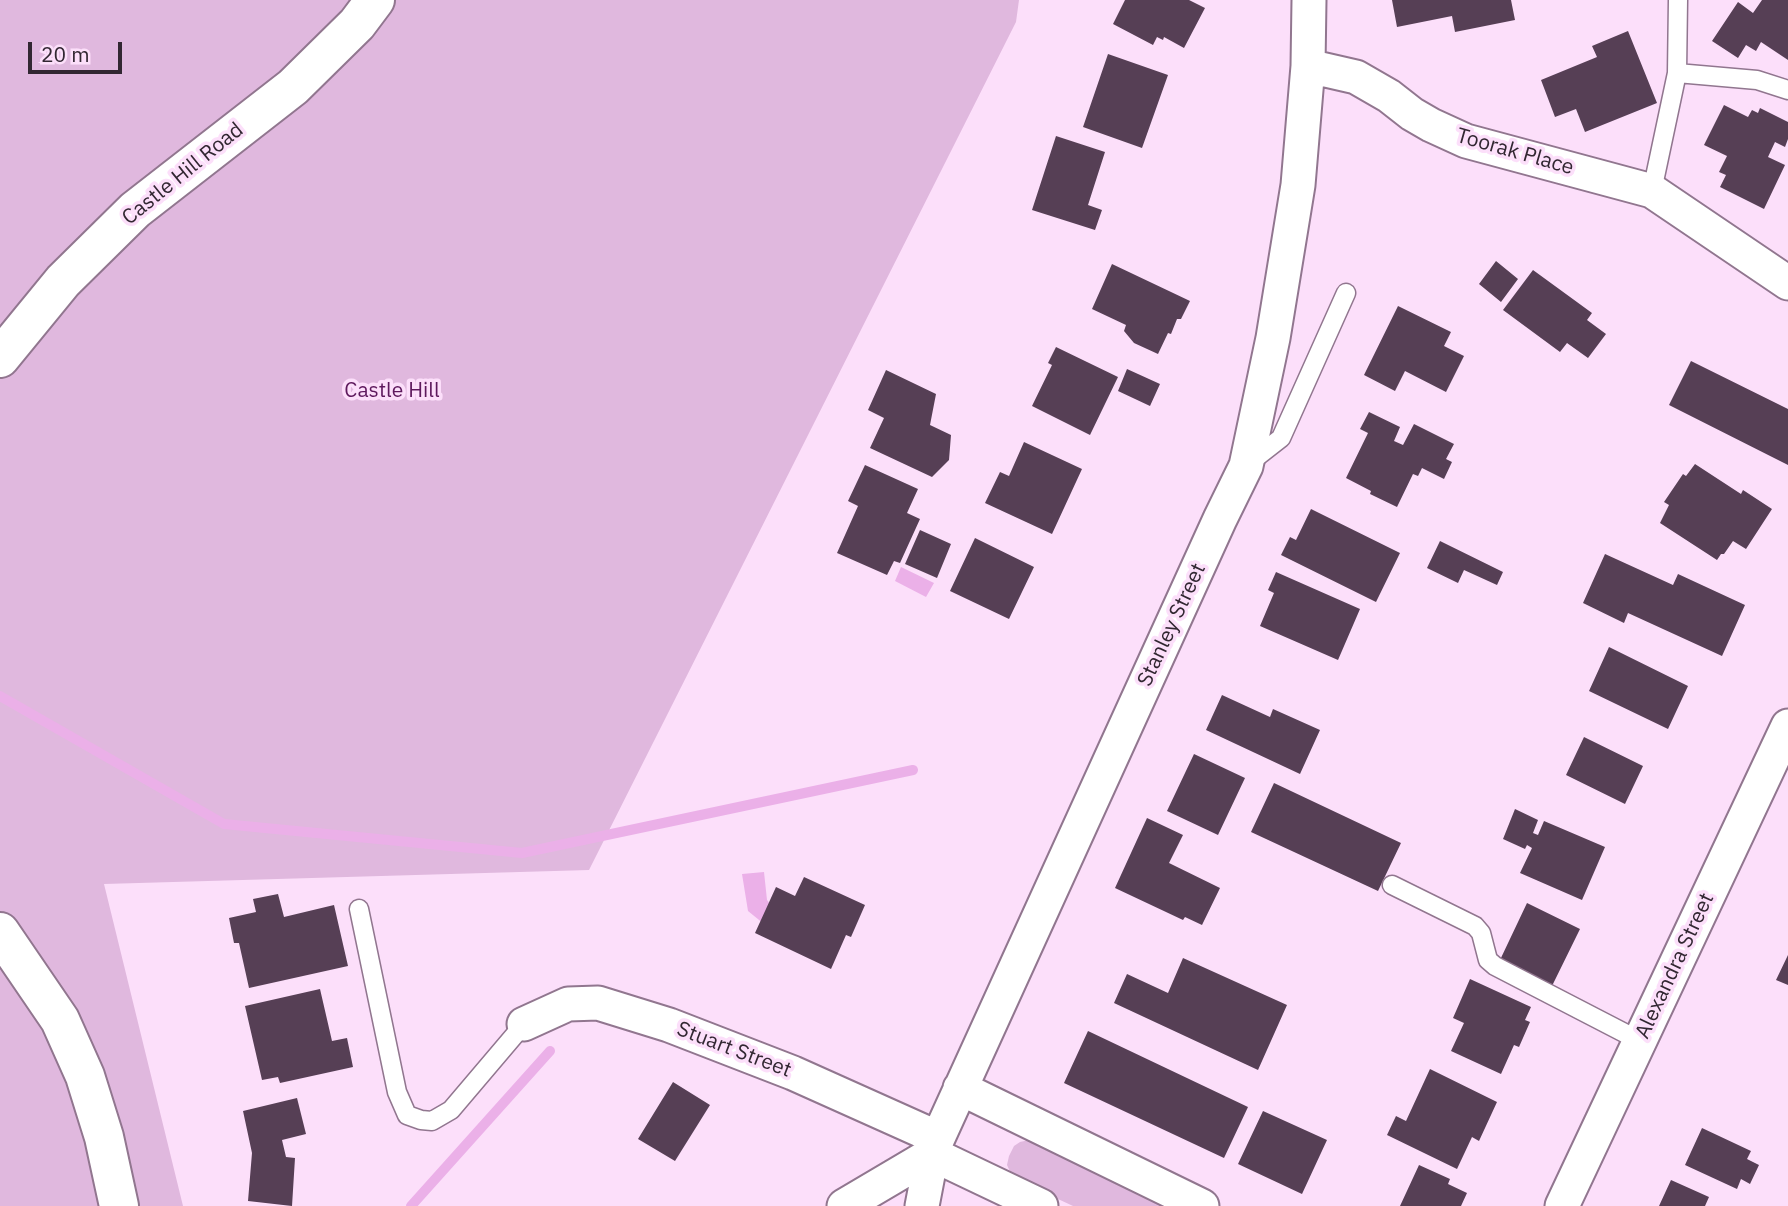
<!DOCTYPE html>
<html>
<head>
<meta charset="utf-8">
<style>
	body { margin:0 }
	#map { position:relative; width:1788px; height:1206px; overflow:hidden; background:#fcdffa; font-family:"IBM Plex Sans",sans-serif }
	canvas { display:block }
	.scale { position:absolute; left:28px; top:42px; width:94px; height:32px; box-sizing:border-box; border:4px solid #322732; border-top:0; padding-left:9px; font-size:21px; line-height:24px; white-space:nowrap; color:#322732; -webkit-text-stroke:5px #fcdffa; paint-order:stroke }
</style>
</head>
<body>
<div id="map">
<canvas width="1788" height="1206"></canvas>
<div class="scale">20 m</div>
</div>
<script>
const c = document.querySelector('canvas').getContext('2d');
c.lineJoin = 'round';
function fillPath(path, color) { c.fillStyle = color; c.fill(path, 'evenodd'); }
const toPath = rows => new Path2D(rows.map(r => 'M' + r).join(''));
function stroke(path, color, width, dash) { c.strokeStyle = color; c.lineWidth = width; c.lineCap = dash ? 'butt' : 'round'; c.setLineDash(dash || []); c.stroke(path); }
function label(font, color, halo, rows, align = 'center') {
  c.font = font + ' "IBM Plex Sans",sans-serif'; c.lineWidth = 7; c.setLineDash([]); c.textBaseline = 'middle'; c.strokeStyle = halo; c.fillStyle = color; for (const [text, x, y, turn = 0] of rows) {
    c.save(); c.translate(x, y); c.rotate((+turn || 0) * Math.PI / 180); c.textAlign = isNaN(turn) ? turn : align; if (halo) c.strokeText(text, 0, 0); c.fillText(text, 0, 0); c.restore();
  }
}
fillPath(toPath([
	[0,0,1019,0,1016,22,589,870,104,884,183,1206,0,1206],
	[1029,1140,1168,1206,1073,1206,1013,1178,1007,1165,1009,1156,1014,1146,1020,1142]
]), '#e0b8de');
fillPath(toPath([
	[901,567,934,583,926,597,895,581],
	[764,872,767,900,771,905,764,924,748,911,742,874]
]), '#ebb0e8');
stroke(toPath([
	[0,696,224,824,522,853,913,770],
	[411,1206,550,1051]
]), '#ebb0e8', 10);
fillPath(toPath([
	[1125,0,1189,0,1205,8,1184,48,1164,37,1163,40,1157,37,1153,45,1113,24],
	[1392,0,1511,0,1515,20,1455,32,1452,16,1397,27],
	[1762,0,1788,0,1788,60,1761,42,1756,51,1746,45,1738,58,1712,41,1738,2,1753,13],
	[1628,31,1657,103,1585,132,1576,109,1555,117,1541,80,1597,57,1592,46],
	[1108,54,1168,75,1142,148,1083,127],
	[1724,105,1748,117,1752,110,1758,113,1760,108,1788,122,1788,139,1785,147,1775,142,1768,157,1785,165,1764,209,1720,187,1726,175,1719,172,1727,156,1704,145],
	[1056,136,1105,152,1088,205,1102,210,1095,230,1032,210],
	[1496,261,1518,279,1501,302,1479,284],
	[1112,264,1190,301,1181,319,1177,319,1171,334,1168,333,1158,354,1134,343,1124,331,1126,325,1092,309],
	[1533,270,1592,313,1587,320,1606,334,1588,358,1567,343,1560,352,1503,310],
	[1398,306,1451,332,1444,346,1464,356,1446,392,1405,371,1395,391,1364,375],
	[1056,347,1118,377,1090,435,1032,406,1052,365,1048,363],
	[1691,361,1788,409,1788,465,1669,405],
	[1127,369,1160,384,1150,406,1118,391],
	[886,370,936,394,930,425,951,435,949,460,932,477,870,448,884,418,868,410],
	[1369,412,1400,427,1394,441,1403,445,1414,424,1454,444,1446,459,1452,462,1444,479,1422,468,1418,476,1413,474,1397,507,1370,494,1371,491,1346,478,1368,433,1360,429],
	[1024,442,1082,469,1052,534,985,503,1000,472,1009,476],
	[1695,464,1741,494,1743,490,1772,509,1746,549,1733,541,1724,554,1721,554,1717,560,1660,523,1669,505,1664,502,1683,474,1686,476],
	[865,465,918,489,907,513,920,519,900,563,894,561,887,575,837,553,858,506,848,501],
	[1311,509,1400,553,1376,602,1281,555,1290,537,1296,540],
	[920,530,951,544,937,578,905,564],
	[975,538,1034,567,1009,619,950,591],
	[1440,541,1503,572,1497,585,1464,570,1458,583,1427,568],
	[1605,554,1673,585,1678,574,1745,605,1722,656,1628,613,1624,623,1583,603],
	[1276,572,1360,609,1338,660,1260,626,1274,593,1268,590],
	[1609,647,1688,686,1668,729,1589,691],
	[1222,695,1270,717,1273,709,1320,730,1300,774,1206,730],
	[1584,737,1643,766,1625,804,1566,775],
	[1194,754,1245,778,1218,835,1167,811],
	[1274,783,1401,843,1378,891,1251,832],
	[1515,809,1538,820,1533,833,1538,835,1544,821,1605,847,1582,900,1520,873,1532,848,1527,845,1525,849,1503,839],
	[1147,818,1183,835,1169,863,1220,888,1202,925,1185,917,1183,920,1115,888],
	[804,877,865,905,851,937,846,935,831,969,755,933,776,887,795,896],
	[278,894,284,917,334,905,348,966,249,988,239,943,234,943,229,918,256,912,253,899],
	[1527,903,1580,929,1552,986,1500,960],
	[1788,955,1788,985,1776,980],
	[1183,958,1287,1005,1258,1070,1114,1003,1127,974,1168,993],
	[1470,979,1531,1007,1525,1020,1530,1022,1519,1047,1514,1045,1501,1074,1451,1051,1464,1023,1453,1018],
	[320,989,332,1041,347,1038,353,1067,280,1083,278,1077,262,1080,245,1006],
	[1088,1031,1248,1107,1224,1158,1064,1083],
	[1430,1069,1497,1102,1479,1141,1472,1137,1457,1169,1387,1135,1396,1116,1406,1121],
	[673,1082,710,1105,675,1161,638,1139],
	[297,1098,306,1134,282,1140,286,1157,295,1158,292,1206,248,1201,252,1153,243,1111],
	[1263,1111,1327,1140,1302,1194,1238,1164],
	[1702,1128,1751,1151,1747,1159,1759,1165,1750,1184,1741,1179,1737,1189,1685,1165],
	[1419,1165,1450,1179,1448,1184,1467,1193,1461,1206,1400,1206],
	[1671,1180,1709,1197,1705,1206,1659,1206]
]), '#563f55');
const service = toPath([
	[1677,73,1757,80,1788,90],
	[1652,191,1677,73,1678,0],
	[1249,463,1281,438,1346,293],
	[1392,885,1475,926,1481,933,1488,960,1495,966,1640,1041],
	[359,909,397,1092,407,1115,421,1120,432,1121,451,1110,524,1024]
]);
const minor = toPath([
	[1308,66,1356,77,1389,96,1412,114,1431,125,1466,141,1652,191,1788,283],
	[524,1024,568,1004,598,1003,669,1025,793,1073,938,1138],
	[960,1088,1202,1206],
	[844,1206,932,1154,1041,1206],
	[922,1206,932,1154,938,1138,1220,519,1246,466,1273,338,1298,185,1308,66,1309,0],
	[1562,1206,1788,726]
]);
const secondary = toPath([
	[0,358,63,281,135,210,293,87,357,24,375,0],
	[0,932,60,1020,85,1076,104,1137,119,1206]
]);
stroke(service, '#91768f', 21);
stroke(minor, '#91768f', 37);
stroke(secondary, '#91768f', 42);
stroke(service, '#fff', 18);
stroke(minor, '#fff', 33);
stroke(secondary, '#fff', 38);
label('21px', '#322732', '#fcdffa', [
	["Toorak Place",1515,152,16],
	["Castle Hill Road",183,174,-39],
	["Stanley Street",1172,625,-65],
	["Alexandra Street",1675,966,-65],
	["Stuart Street",734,1050,21]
]);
label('21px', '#5e195d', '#fcdffa', [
	["Castle Hill",392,391]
]);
</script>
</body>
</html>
